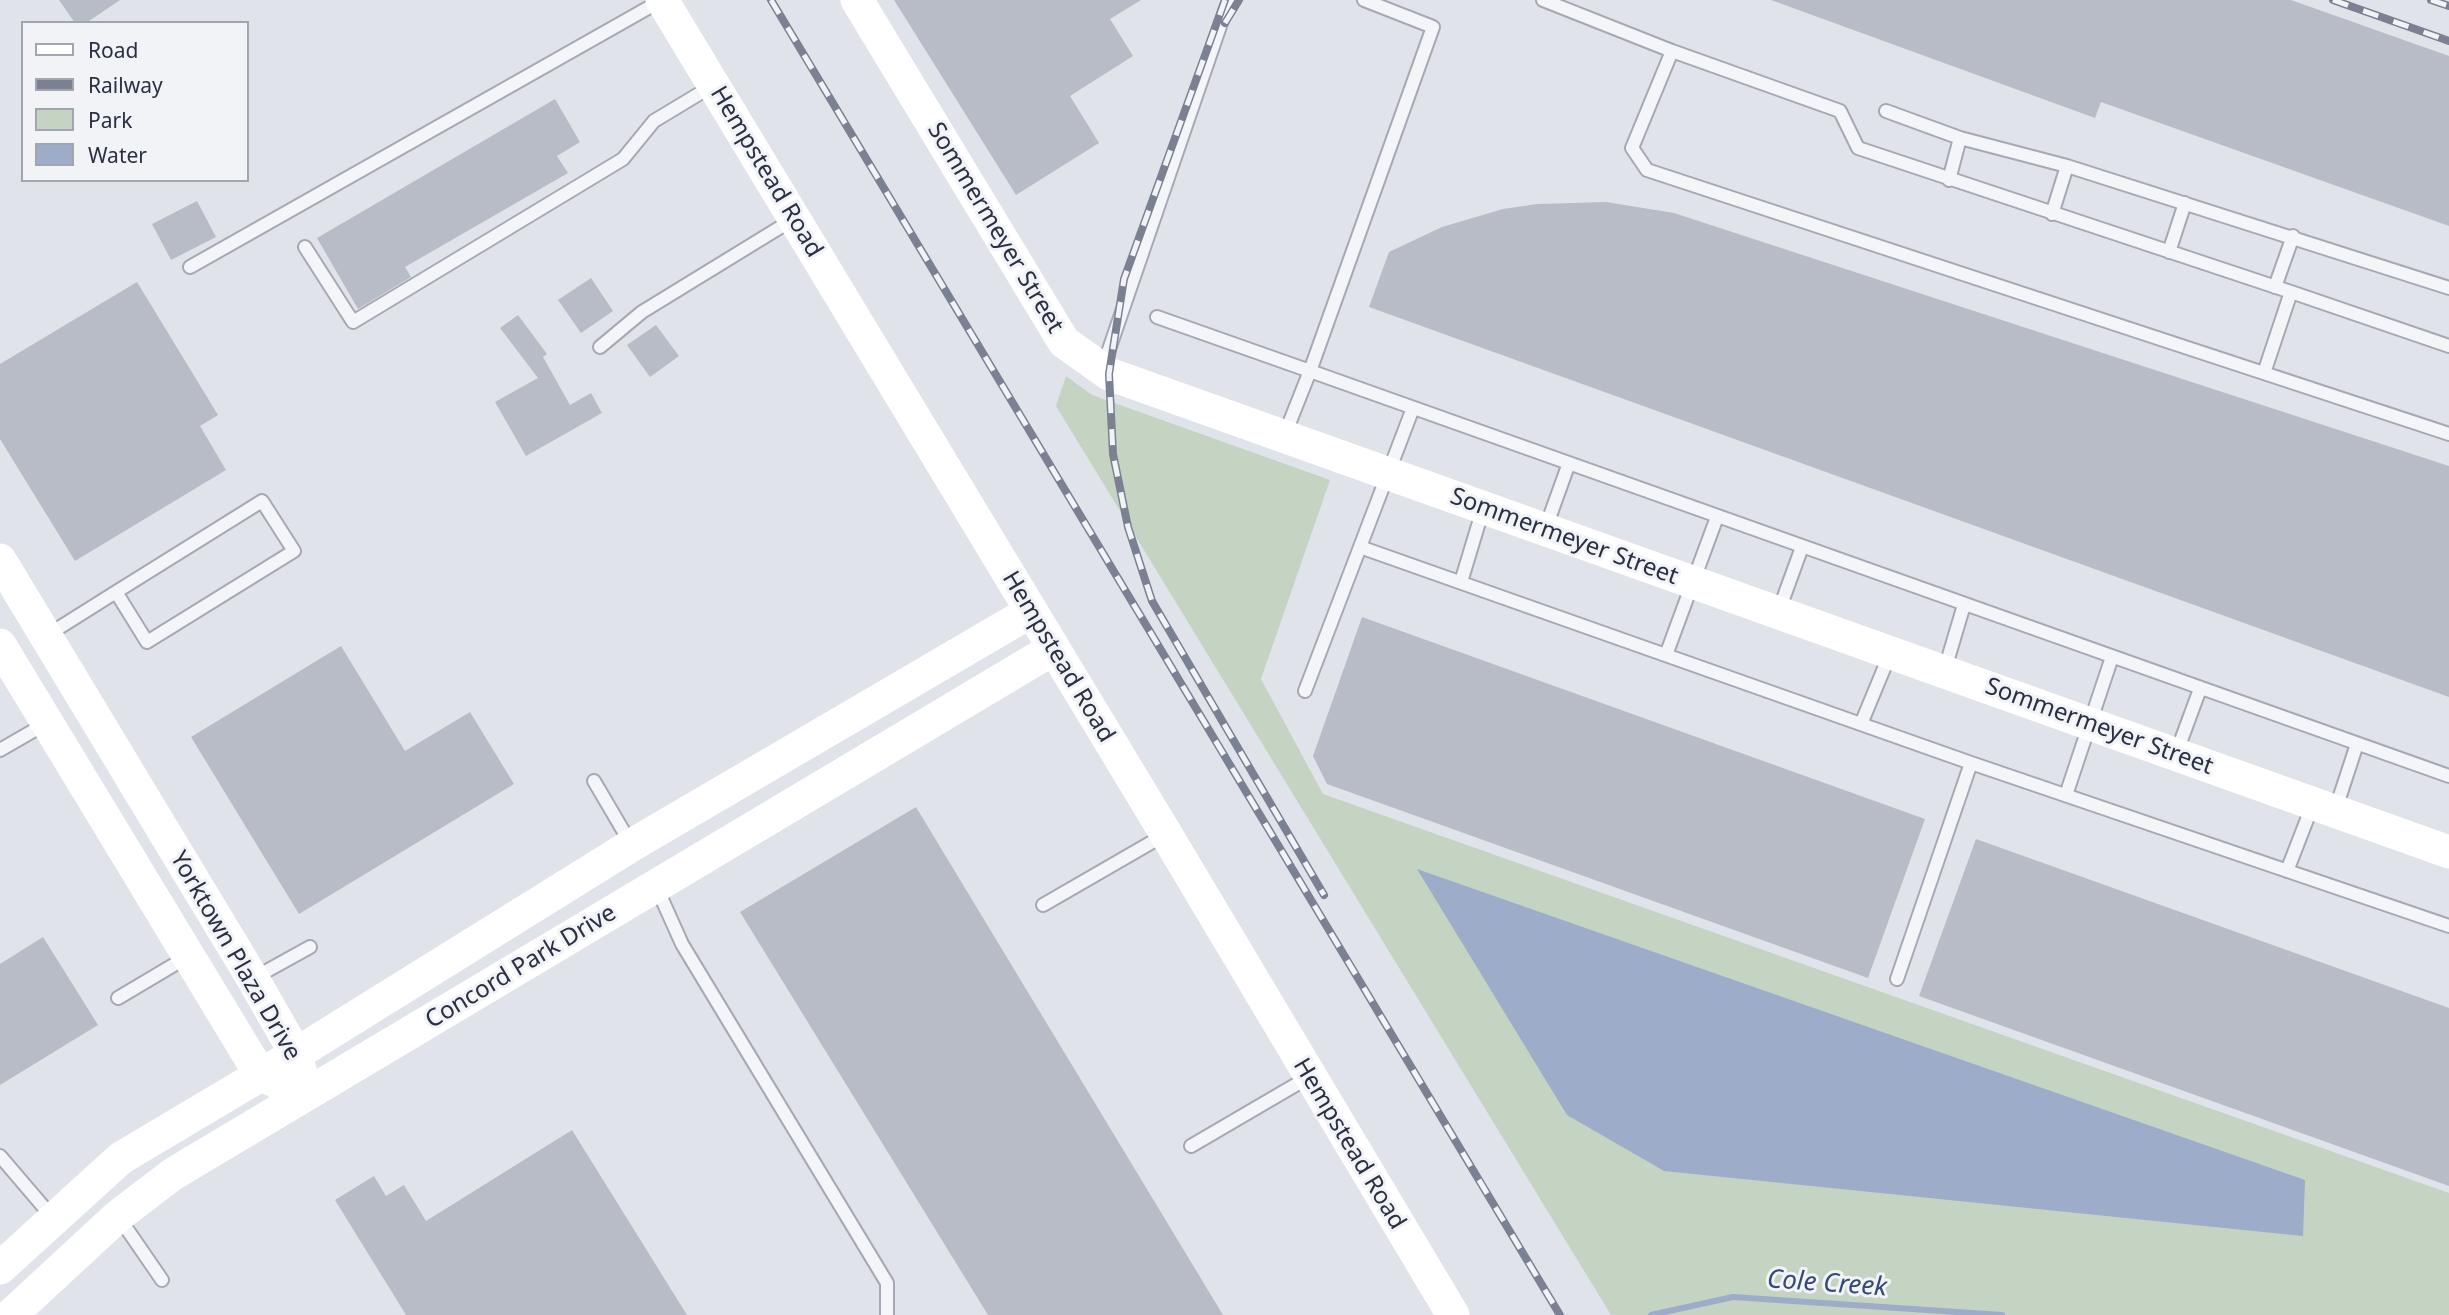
<!DOCTYPE html>
<html>
<head>
<meta charset="utf-8">
<style>
	body { margin:0 }
	#map { position:relative; width:2449px; height:1315px; overflow:hidden; background:#e1e3ea; font-family:"Noto Sans",sans-serif }
	canvas { display:block }
	.legend { position:absolute; left:21px; top:21px; width:228px; height:161px; box-sizing:border-box; background:#f1f3f7; border:2px solid #a1a5ae; margin:0; padding:9px 12px; list-style:none; font-size:21px; color:#2a2f41 }
	.legend li { display:flex; align-items:center; gap:14px; height:35px }
	.legend b { width:35px; border:2px solid #a1a5ae }
</style>
</head>
<body>
<div id="map">
<canvas width="2449" height="1315"></canvas>
<ul class="legend">
<li><b style="height:9px;background:#fff"></b>Road</li>
<li><b style="height:9px;background:#7b8193"></b>Railway</li>
<li><b style="height:19px;background:#c4d3c2"></b>Park</li>
<li><b style="height:19px;background:#9dacc9"></b>Water</li>
</ul>
</div>
<script>
const c = document.querySelector('canvas').getContext('2d');
c.lineJoin = 'round';
function fillPath(path, color) { c.fillStyle = color; c.fill(path, 'evenodd'); }
const toPath = rows => new Path2D(rows.map(r => 'M' + r).join(''));
function stroke(path, color, width, dash) { c.strokeStyle = color; c.lineWidth = width; c.lineCap = dash ? 'butt' : 'round'; c.setLineDash(dash || []); c.stroke(path); }
function label(font, color, halo, rows, align = 'center') {
  c.font = font + ' "Noto Sans",sans-serif'; c.lineWidth = 6; c.setLineDash([]); c.textBaseline = 'middle'; c.strokeStyle = halo; c.fillStyle = color; for (const [text, x, y, turn = 0] of rows) {
    c.save(); c.translate(x, y); c.rotate((+turn || 0) * Math.PI / 180); c.textAlign = isNaN(turn) ? turn : align; if (halo) c.strokeText(text, 0, 0); c.fillText(text, 0, 0); c.restore();
  }
}
fillPath(toPath([
	[1066,376,1092,395,1330,480,1261,679,1323,794,2449,1193,2449,1315,1611,1315,1056,406]
]), '#c4d3c2');
fillPath(toPath([
	[1417,869,2305,1180,2303,1236,1664,1171,1567,1115]
]), '#9dacc9');
stroke(toPath([
	[1651,1315,1733,1297,2002,1315]
]), '#9dacc9', 6);
fillPath(toPath([
	[59,0,120,0,86,23,75,23],
	[894,0,1141,0,1110,19,1133,56,1070,96,1099,143,1016,195],
	[1771,0,2291,0,2449,56,2449,226,2101,102,2095,118],
	[555,99,580,142,557,156,568,173,405,267,411,277,358,309,317,238],
	[197,201,216,237,171,260,152,224],
	[1606,202,1674,213,2449,466,2449,697,1369,307,1389,252,1442,227,1503,209,1537,204],
	[591,278,613,311,581,333,558,300],
	[137,282,218,415,200,426,226,470,75,561,0,439,0,364],
	[518,315,547,354,543,357,570,405,591,393,602,413,526,456,495,402,538,378,500,328],
	[656,325,679,356,650,377,627,345],
	[1362,617,1925,819,1868,978,1327,784,1313,756],
	[341,646,405,751,470,712,514,784,299,914,191,737],
	[916,807,1223,1315,988,1315,740,912],
	[1976,839,2449,1008,2449,1186,1919,996],
	[43,937,98,1025,0,1085,0,964],
	[572,1130,687,1315,406,1315,335,1200,374,1176,386,1196,404,1185,426,1221]
]), '#b8bcc6');
const lane = toPath([
	[1543,0,1672,51,1632,148,1647,170,2449,434],
	[1672,51,1840,111,1858,148,2291,292],
	[1886,111,1960,138,1949,180],
	[1960,138,2067,166,2449,288],
	[2052,214,2067,166],
	[305,247,353,322,623,159,654,121,712,86],
	[2169,252,2185,203],
	[190,267,662,0],
	[2275,287,2293,236],
	[1157,317,1310,371,1433,27,1364,0],
	[600,347,642,312,792,220],
	[1103,367,1229,0],
	[2264,373,2291,292,2449,346],
	[1285,434,1310,371,2449,776],
	[1546,527,1569,463],
	[1360,547,1413,408],
	[1461,582,1483,509],
	[1778,613,1802,547],
	[46,636,116,592,262,501,294,551,147,642,116,592],
	[1666,655,1717,517],
	[1944,672,1964,605],
	[1305,691,1360,547,1971,763,2449,926],
	[1861,724,1890,654],
	[0,750,45,724],
	[2176,754,2200,689],
	[594,781,631,844],
	[2066,795,2112,657],
	[2335,811,2357,744],
	[2287,871,2313,804],
	[656,886,682,944,887,1283,887,1315],
	[1043,905,1166,834],
	[254,978,310,947],
	[1897,979,1971,763],
	[118,998,187,957],
	[1191,1146,1309,1077],
	[0,1156,53,1218],
	[118,1216,162,1280]
]);
stroke(lane, '#a6a9b4', 16);
stroke(lane, '#f4f5f8', 12);
stroke(toPath([
	[662,0,1166,834,1453,1315],
	[857,0,1064,342,1109,374,2449,852],
	[0,560,253,979,296,1054,301,1074],
	[0,645,260,1074,279,1083],
	[0,1268,121,1158,296,1054,632,845,1030,612],
	[11,1315,118,1216,173,1174,1053,649]
]), '#fff', 33);
const rail = toPath([
	[771,0,1560,1315],
	[1225,0,1124,279,1109,374,1113,454,1128,527,1152,601,1324,895],
	[2333,0,2449,41],
	[2431,0,2449,6],
	[1225,23,1239,0]
]);
stroke(rail, '#7b8193', 8);
stroke(rail, '#f1f3f7', 5, [16]);
label('24px', '#2a2f41', '#f1f3f7', [
	["Hempstead Road",766,172,59],
	["Sommermeyer Street",995,228,59],
	["Sommermeyer Street",1564,537,20],
	["Hempstead Road",1058,657,59],
	["Sommermeyer Street",2099,727,20],
	["Yorktown Plaza Drive",235,956,60],
	["Concord Park Drive",521,967,-31],
	["Hempstead Road",1349,1144,59]
]);
label('italic 26px', '#344974', '#f1f3f7', [
	["Cole Creek",1827,1284,4]
]);
</script>
</body>
</html>
